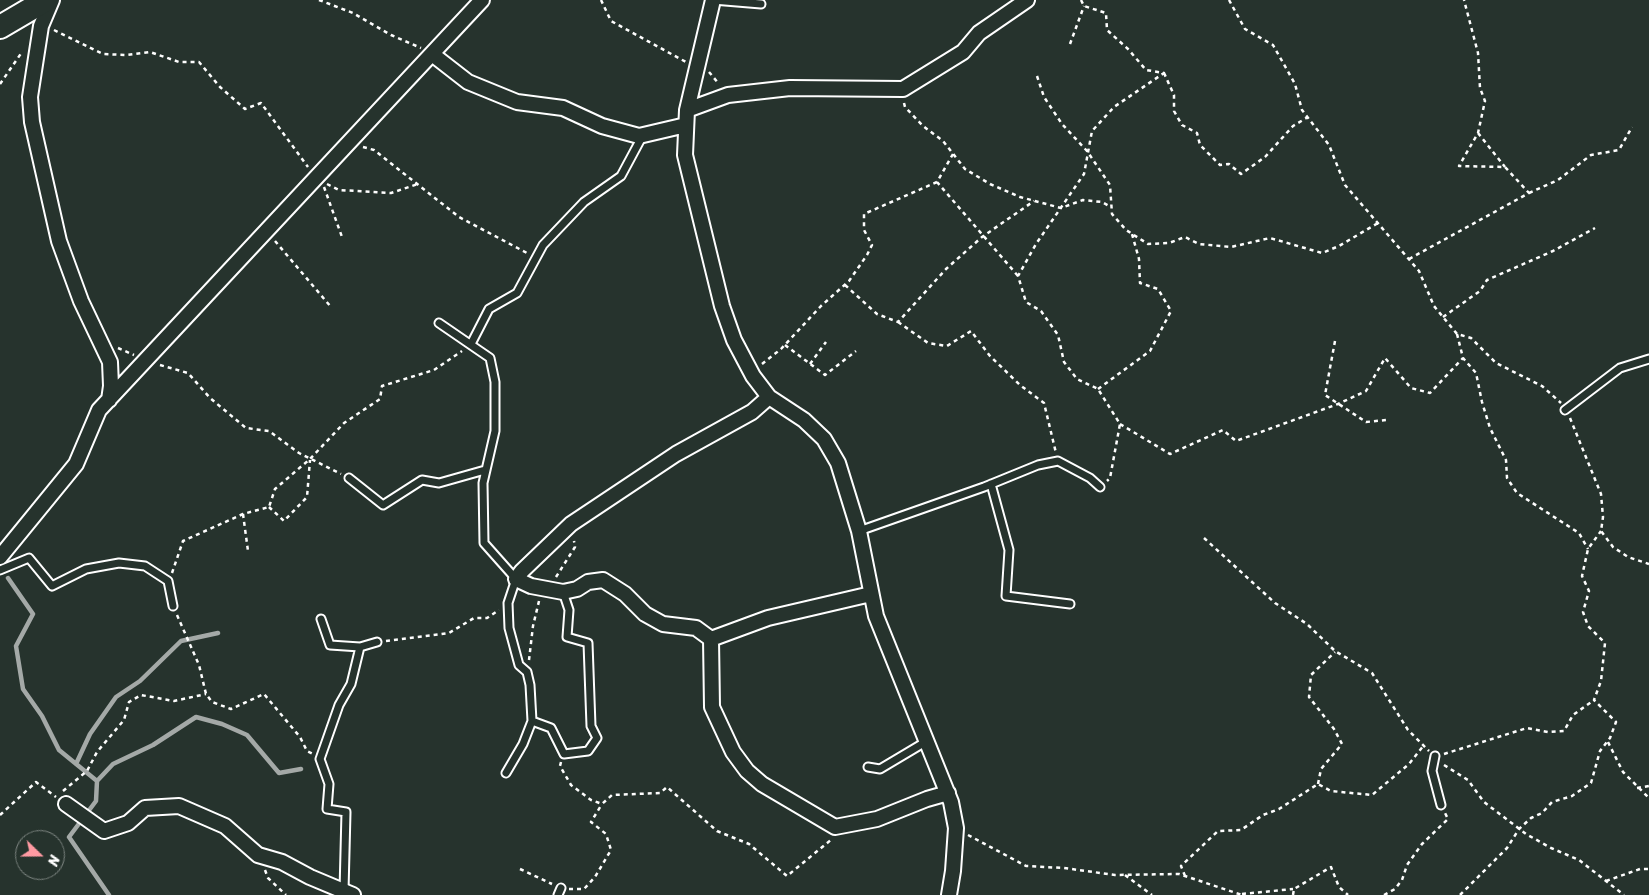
<!DOCTYPE html>
<html>
<head>
<meta charset="utf-8">
<style>
	body { margin:0 }
	#map { position:relative; width:1649px; height:895px; overflow:hidden; background:#26332d; font-family:Sriracha,sans-serif }
	canvas { display:block }
	.north { position:absolute; left:15px; top:830px; width:50px; height:50px; box-sizing:border-box; background:#26332d; border:1px solid #7d8581; border-radius:50%; rotate:112deg; font-size:14px; font-weight:700; line-height:20px; text-align:center; color:#fff }
	.north::after { content:''; display:block; margin:auto; width:18px; height:22px; background:#ff9aa2; clip-path:polygon(50% 0,100% 100%,50% 72%,0 100%) }
</style>
</head>
<body>
<div id="map">
<canvas width="1649" height="895"></canvas>
<div class="north">N</div>
</div>
<script>
const c = document.querySelector('canvas').getContext('2d');
c.lineJoin = 'round';
const toPath = rows => new Path2D(rows.map(r => 'M' + r).join(''));
function stroke(path, color, width, dash) { c.strokeStyle = color; c.lineWidth = width; c.lineCap = dash ? 'butt' : 'round'; c.setLineDash(dash || []); c.stroke(path); }
stroke(toPath([
	[8,578,33,614,16,646,23,689,42,716,59,750,97,781,96,801,69,837,109,895],
	[76,764,90,734,116,697,140,681,181,641,218,633],
	[97,781,113,764,153,745,196,717,222,724,247,735,279,773,301,769]
]), '#a4a9a7', 4.5);
const service = toPath([
	[713,0,761,4],
	[439,323,490,358,495,382,495,431,483,483,484,543,516,579,508,603,509,628,519,665,527,672,530,685,532,721,523,744,506,773],
	[471,344,489,309,517,293,543,245,584,202,621,176,643,135],
	[1565,410,1620,368,1649,359],
	[349,478,383,505,422,480,439,483,485,470],
	[991,484,1009,550,1006,596,1070,604],
	[859,531,984,487,1038,465,1058,461,1090,478,1100,487],
	[0,570,29,558,52,586,86,569,119,563,145,566,168,581,173,606],
	[321,619,330,645,360,647,351,684,339,705,320,759,329,784,327,809,346,812,344,891],
	[360,647,377,642],
	[532,721,551,728,564,754,588,751,597,738,591,726,588,643,567,637,569,610,563,592],
	[1435,756,1432,771,1441,805],
	[868,767,880,769,927,741],
	[558,895,561,888]
]);
const minor = toPath([
	[52,0,41,26,36,58,30,97,32,122,59,241,81,301,110,362,111,386,109,400],
	[713,0,687,110,685,155,722,306,734,340,753,376,769,397,804,420,824,439,838,463,859,531,876,616,951,802,956,828,953,871,949,895],
	[432,54,468,82,517,102,563,108,602,126,639,136,686,125],
	[687,110,728,95,790,88,903,89,963,52,979,33,1027,0],
	[769,397,752,412,676,454,571,524,522,571,516,579,531,586,563,592,577,589,588,582,603,580,625,594,645,614,663,624,696,628,711,639,768,618,871,594],
	[0,557,76,464,99,410,482,0],
	[711,639,712,707,733,752,747,771,762,784,835,827,877,819,927,799,948,793],
	[66,804,104,831,128,823,145,808,179,806,225,826,258,855,282,862,310,877,353,895]
]);
const trunk = toPath([
	[0,27,46,0]
]);
stroke(service, '#fff', 11);
stroke(minor, '#fff', 18);
stroke(trunk, '#fff', 26);
stroke(toPath([
	[319,0,353,13,391,35,421,48],
	[601,0,611,21,686,62],
	[1081,0,1084,6,1106,13,1107,30,1128,49,1146,70,1164,73,1114,107,1092,131,1084,174,1036,244,1018,276,1026,302,1041,311,1058,335,1064,362,1077,379,1098,389,1120,424,1110,478,1107,481],
	[1229,0,1245,29,1273,45,1295,84,1302,110,1329,145,1345,185,1419,271,1434,306,1443,317,1457,334,1471,338,1496,363,1542,386,1561,403],
	[54,30,103,54,127,55,150,52,179,62,199,62,220,87,245,109,261,103,308,167],
	[1070,44,1084,6],
	[709,72,719,84],
	[1164,73,1174,95,1174,111,1182,125,1197,133,1200,145,1220,165,1229,164,1241,174,1265,157,1293,126,1308,117],
	[1037,76,1044,97,1062,124,1087,151,1110,185,1112,214,1126,230,1148,244,1169,243,1185,237,1199,244,1231,247,1270,238,1322,253,1339,246,1378,223],
	[0,84,22,52],
	[904,103,905,107,923,126,943,141,965,169,990,184,1020,197,1061,208,1083,200,1102,202,1111,207],
	[1478,133,1505,167],
	[363,147,374,150,459,217,527,253],
	[953,154,937,182,1018,276],
	[327,184,339,190,391,193,418,184],
	[324,187,342,237],
	[1529,193,1558,180,1591,155,1619,150,1632,127],
	[275,241,331,307],
	[1409,259,1529,193,1505,167,1459,166,1478,133,1485,101,1480,88,1478,53,1464,0],
	[845,285,877,314,898,322,946,269,982,237,1034,201],
	[1443,317,1480,291,1487,280,1553,251,1595,228],
	[898,322,928,343,947,346,971,331,990,356,1020,385,1044,403,1056,453],
	[1457,334,1463,358,1476,373,1482,402,1490,428,1506,460,1507,478,1517,493,1579,533,1588,549],
	[1335,341,1325,395,1366,422,1387,420],
	[785,345,825,375,856,351],
	[118,348,134,355],
	[762,364,781,349,821,306,849,281,867,255,872,245,864,230,864,214,937,182],
	[810,364,826,342],
	[160,365,188,373,210,398,246,428,269,431,299,453,341,474],
	[1098,389,1150,351,1171,311,1158,289,1140,283,1139,259,1132,234],
	[1570,418,1601,494,1603,517,1601,531,1613,547,1628,557,1649,564],
	[1120,424,1170,454,1223,430,1236,441,1338,404,1366,391,1385,358,1411,388,1430,393,1463,358],
	[269,507,284,521,307,497,310,460],
	[243,514,248,551],
	[1204,538,1275,603,1307,624,1335,651,1372,673,1408,730,1429,751],
	[172,573,183,541,243,514,269,507,275,489,310,459,344,423,380,399,382,386,434,370,462,351],
	[556,577,575,547,574,541],
	[177,615,199,665,206,694,212,702,231,709,264,694,300,737,307,751,313,754],
	[386,641,449,633,474,618,487,618,499,610],
	[529,660,533,626,539,601],
	[1608,742,1623,772,1649,798],
	[1444,754,1527,728,1548,732,1564,731,1573,715,1594,700],
	[561,762,560,766,571,785,591,800,602,804,612,795,660,793,667,787,717,831,749,844,787,876,832,839],
	[1444,765,1468,780,1484,802,1526,834,1551,848,1579,860,1624,895],
	[1318,784,1321,769,1342,744,1334,729,1309,697,1311,675,1335,652],
	[1637,788,1649,786],
	[63,791,87,771,97,752,124,720,129,702,141,695,174,701,206,694],
	[0,815,36,782,56,797],
	[968,835,1026,866,1064,868,1115,875,1179,874,1242,895],
	[520,869,552,884],
	[265,870,268,878,286,895],
	[1125,875,1152,895],
	[1185,876,1181,866,1218,831,1241,830,1263,815,1279,809,1318,784,1331,791,1372,795,1409,764,1424,745],
	[1606,881,1640,869,1649,869],
	[569,889,584,889,595,877,611,850,606,834,591,822,602,804],
	[1242,894,1293,889],
	[1293,895,1294,889,1331,867,1339,887,1348,895],
	[1384,895,1395,889,1402,880,1407,865,1422,844,1448,819,1445,813],
	[1460,895,1507,848,1519,829,1531,818,1542,813,1552,802,1572,796,1591,783,1600,751,1610,738,1616,722,1594,700,1601,681,1605,643,1588,626,1583,612,1589,591,1582,576,1588,549,1601,531]
]), '#fff', 2.5, [4, 4]);
stroke(service, '#26332d', 7);
stroke(minor, '#26332d', 14);
stroke(trunk, '#26332d', 22);
</script>
</body>
</html>
